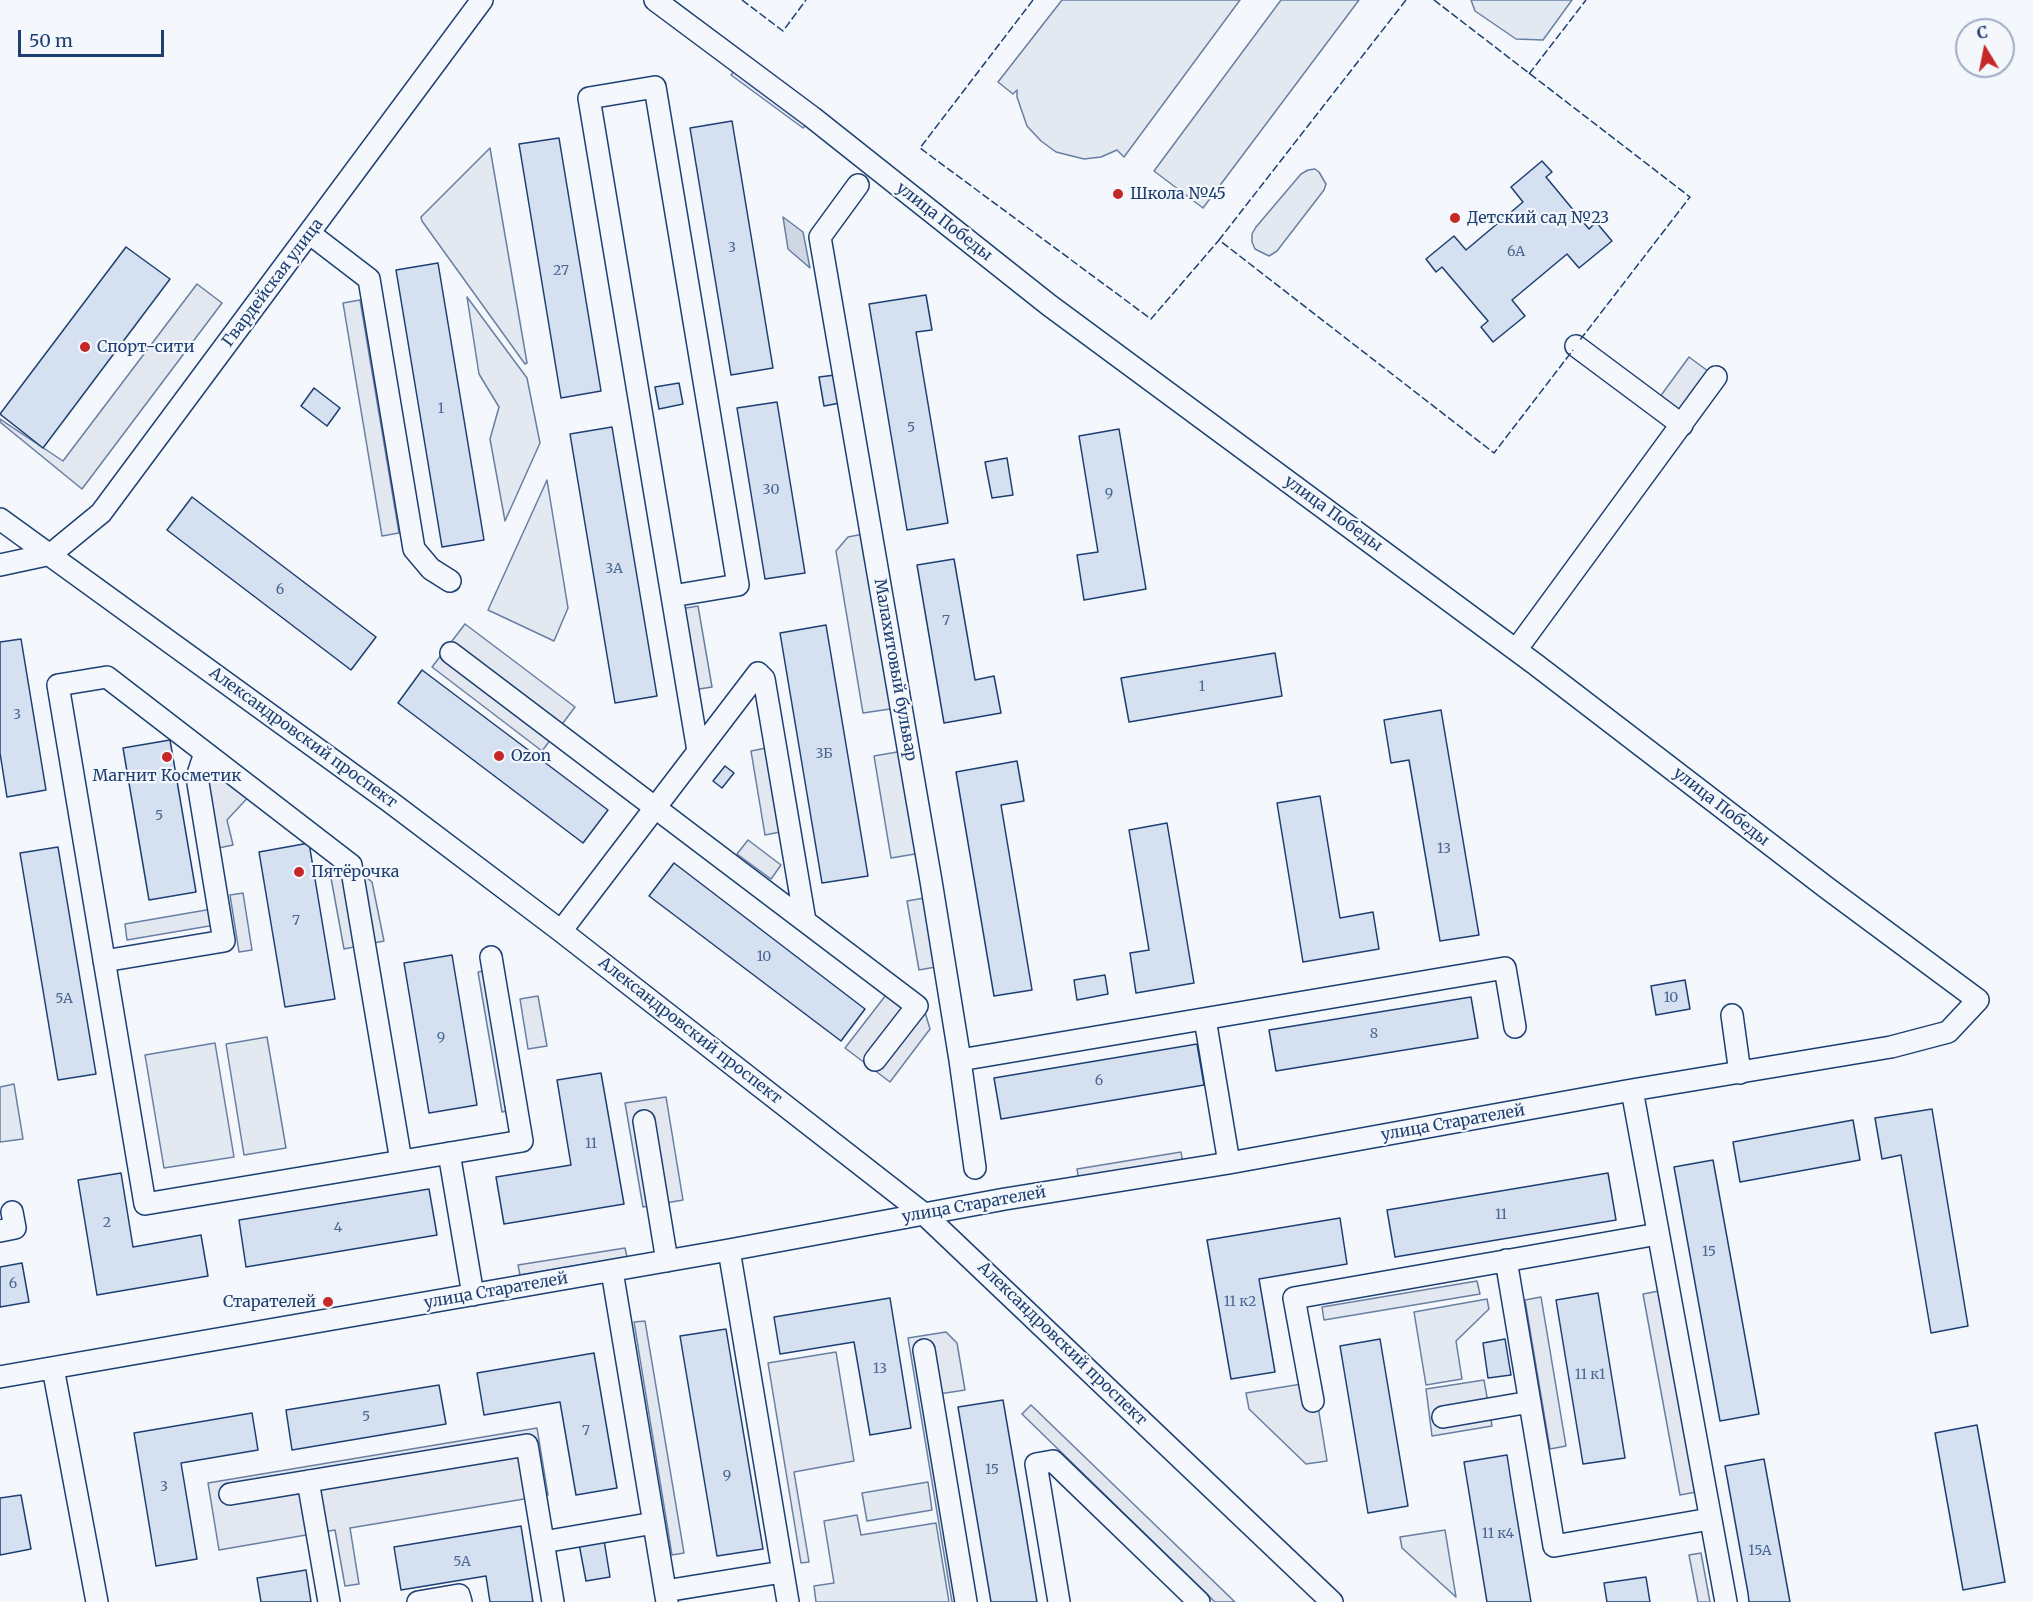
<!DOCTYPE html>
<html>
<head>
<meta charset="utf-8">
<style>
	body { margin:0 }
	#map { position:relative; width:2033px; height:1602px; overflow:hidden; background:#f4f7fb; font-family:Merriweather,serif }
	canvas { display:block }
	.north { position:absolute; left:1955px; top:18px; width:60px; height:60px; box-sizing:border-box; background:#f4f7fb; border:2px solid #9eadc5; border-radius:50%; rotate:350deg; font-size:16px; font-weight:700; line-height:24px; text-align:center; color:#1d3f73 }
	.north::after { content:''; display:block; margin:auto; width:21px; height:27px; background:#c62828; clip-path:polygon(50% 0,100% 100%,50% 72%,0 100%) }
	.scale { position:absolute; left:18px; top:30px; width:146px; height:27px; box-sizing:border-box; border:3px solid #1d3f73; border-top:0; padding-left:8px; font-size:18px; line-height:21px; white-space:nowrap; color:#1d3f73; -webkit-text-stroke:4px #f4f7fb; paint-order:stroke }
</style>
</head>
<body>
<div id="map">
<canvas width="2033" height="1602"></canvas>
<div class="north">С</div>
<div class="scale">50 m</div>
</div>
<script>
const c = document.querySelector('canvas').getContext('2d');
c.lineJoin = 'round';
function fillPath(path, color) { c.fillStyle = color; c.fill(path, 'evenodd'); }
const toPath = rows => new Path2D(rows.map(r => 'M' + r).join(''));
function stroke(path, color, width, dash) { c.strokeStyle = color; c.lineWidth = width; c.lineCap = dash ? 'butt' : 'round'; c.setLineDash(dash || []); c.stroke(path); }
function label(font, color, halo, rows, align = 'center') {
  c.font = font + ' Merriweather,serif'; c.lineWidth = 4.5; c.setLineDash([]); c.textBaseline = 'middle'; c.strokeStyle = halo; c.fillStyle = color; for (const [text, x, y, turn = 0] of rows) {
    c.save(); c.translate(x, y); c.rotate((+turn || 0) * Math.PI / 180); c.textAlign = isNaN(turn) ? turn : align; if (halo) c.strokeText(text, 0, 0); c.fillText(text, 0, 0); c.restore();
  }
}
const green = toPath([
	[1062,0,1240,0,1124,157,1117,150,1101,157,1084,159,1056,152,1041,141,1027,126,1017,97,1017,90,1013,94,998,82,1062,0],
	[1281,0,1359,0,1203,208,1154,171,1281,0],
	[1471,0,1572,0,1543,40,1516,39,1475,11,1471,0],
	[490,148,527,363,525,364,422,221,421,217,490,148],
	[1315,169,1319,172,1326,184,1324,190,1277,251,1269,256,1255,249,1252,242,1252,234,1256,227,1301,174,1308,170,1315,169],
	[467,297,527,378,540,443,505,521,490,439,499,407,479,374,467,297],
	[547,480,568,608,554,641,488,610,547,480],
	[868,533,897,708,863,713,836,551,848,537,868,533],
	[903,751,921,853,891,858,874,756,903,751],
	[930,897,941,966,919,970,907,901,930,897],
	[267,1037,286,1148,244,1155,226,1044,267,1037],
	[215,1043,234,1157,164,1168,145,1055,215,1043],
	[14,1084,23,1139,0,1142,0,1087,14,1084],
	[1487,1299,1489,1309,1456,1341,1462,1379,1426,1385,1414,1312,1487,1299],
	[928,1482,932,1510,867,1521,862,1493,928,1482],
	[857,1515,861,1535,936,1523,949,1602,816,1602,814,1586,834,1583,824,1521,857,1515],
	[1445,1530,1456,1597,1402,1548,1400,1537,1445,1530]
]);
fillPath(green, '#e3e9f0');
stroke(green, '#687fa3', 1.5);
const parking = toPath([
	[740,64,812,117,803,128,731,75,740,64],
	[197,284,222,303,82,489,0,422,0,419,63,461,197,284],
	[360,300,399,533,382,536,343,303,360,300],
	[1689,357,1716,377,1682,425,1654,405,1689,357],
	[698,606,712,687,693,690,680,609,698,606],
	[465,624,575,707,542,751,432,667,465,624],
	[766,748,780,832,765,835,751,751,766,748],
	[205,753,254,791,227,820,233,845,209,850,205,753],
	[748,840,781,865,771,879,737,854,748,840],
	[351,865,372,882,384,941,344,949,329,867,351,865],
	[243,893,252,950,239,952,230,895,243,893],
	[212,909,215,925,127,940,125,924,212,909],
	[494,969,517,1109,502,1112,478,972,494,969],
	[896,982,922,1002,930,1029,890,1082,845,1048,896,982],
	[538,996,547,1046,528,1049,520,999,538,996],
	[666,1097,683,1200,643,1207,625,1103,666,1097],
	[1181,1152,1184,1170,1080,1187,1077,1169,1181,1152],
	[625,1248,627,1257,520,1275,518,1265,625,1248],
	[1477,1281,1480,1294,1324,1320,1322,1307,1477,1281],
	[1659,1291,1696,1492,1680,1495,1643,1294,1659,1291],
	[1541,1297,1566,1446,1550,1449,1525,1300,1541,1297],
	[645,1321,684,1553,672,1555,634,1322,645,1321],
	[946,1332,957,1343,965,1390,926,1396,960,1602,952,1602,908,1338,946,1332],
	[836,1352,854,1461,794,1472,809,1562,801,1563,768,1363,836,1352],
	[1484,1380,1492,1426,1432,1436,1426,1389,1484,1380],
	[1314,1382,1327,1461,1306,1464,1249,1409,1246,1393,1314,1382],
	[1031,1405,1235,1602,1215,1602,1022,1414,1031,1405],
	[537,1428,548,1495,350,1528,359,1584,345,1586,335,1530,219,1550,208,1483,537,1428],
	[1701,1553,1710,1602,1698,1602,1689,1555,1701,1553]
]);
fillPath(parking, '#e3e8f0');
stroke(parking, '#687fa3', 1.5);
const water = toPath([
	[783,217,803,232,810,268,788,249,783,217]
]);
fillPath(water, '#cfd7e4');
stroke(water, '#687fa3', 1.5);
const building = toPath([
	[732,121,773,368,731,375,690,128,732,121],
	[559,138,601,391,561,398,519,144,559,138],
	[1542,161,1552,172,1546,177,1589,229,1596,222,1612,241,1579,268,1567,254,1512,300,1525,316,1493,342,1481,327,1488,321,1442,267,1436,272,1426,259,1454,236,1466,250,1523,202,1511,187,1542,161],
	[126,247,170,279,43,448,0,414,126,247],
	[438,263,484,540,442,547,396,270,438,263],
	[926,295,932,330,916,332,948,523,907,530,869,304,926,295],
	[835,375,840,403,824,406,819,377,835,375],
	[679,383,683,404,659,409,655,387,679,383],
	[314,388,340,408,327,426,301,406,314,388],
	[777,402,805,573,765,579,737,408,777,402],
	[612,427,657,696,615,703,570,434,612,427],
	[1119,429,1146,589,1084,600,1077,555,1098,552,1079,436,1119,429],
	[1007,458,1013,495,992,498,985,462,1007,458],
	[192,497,376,637,351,670,167,530,192,497],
	[954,559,975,680,994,676,1001,713,944,723,917,565,954,559],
	[826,625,868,876,822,883,780,633,826,625],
	[21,639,46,790,7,797,0,753,0,642,21,639],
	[1275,653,1282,696,1129,722,1121,678,1275,653],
	[422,670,608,810,583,843,398,703,422,670],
	[1441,710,1479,935,1440,941,1409,760,1391,763,1384,720,1441,710],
	[170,740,196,892,149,900,123,748,170,740],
	[1017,761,1024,801,1001,805,1032,990,994,996,956,772,1017,761],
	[725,766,734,773,722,788,713,781,725,766],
	[1320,796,1340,918,1373,912,1379,949,1303,962,1277,803,1320,796],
	[1167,823,1194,983,1136,993,1130,953,1149,950,1129,830,1167,823],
	[309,843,335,999,285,1007,259,852,309,843],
	[58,847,96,1074,58,1080,20,853,58,847],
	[674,863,865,1009,841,1041,649,896,674,863],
	[452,955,477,1105,429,1113,404,963,452,955],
	[1105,975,1108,994,1077,1000,1074,980,1105,975],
	[1685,980,1690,1009,1656,1015,1651,986,1685,980],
	[1471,997,1478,1038,1276,1071,1269,1030,1471,997],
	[1197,1044,1204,1085,1001,1119,994,1078,1197,1044],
	[601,1073,624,1204,504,1224,496,1177,571,1165,557,1080,601,1073],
	[1932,1109,1968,1326,1931,1333,1901,1155,1882,1159,1875,1118,1932,1109],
	[1853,1120,1860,1160,1740,1182,1733,1142,1853,1120],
	[1713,1160,1759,1414,1720,1421,1674,1167,1713,1160],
	[121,1173,133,1247,201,1235,208,1276,97,1295,78,1180,121,1173],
	[1608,1173,1616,1220,1395,1257,1387,1210,1608,1173],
	[429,1189,437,1235,246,1267,239,1220,429,1189],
	[1340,1218,1347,1264,1259,1279,1275,1372,1231,1379,1207,1240,1340,1218],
	[22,1263,29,1302,0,1307,0,1267,22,1263],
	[1598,1293,1625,1458,1583,1464,1556,1300,1598,1293],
	[890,1298,911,1428,870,1435,854,1342,780,1354,774,1317,890,1298],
	[726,1329,763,1549,717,1556,680,1336,726,1329],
	[1380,1339,1408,1506,1368,1513,1340,1346,1380,1339],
	[1505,1339,1511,1375,1488,1378,1483,1343,1505,1339],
	[594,1353,617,1488,576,1495,560,1402,484,1415,477,1373,594,1353],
	[439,1385,446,1424,292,1450,286,1410,439,1385],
	[1003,1400,1021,1505,1037,1602,991,1602,958,1407,1003,1400],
	[252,1413,258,1450,181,1463,197,1559,156,1566,134,1433,252,1413],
	[1977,1425,2005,1582,1963,1590,1935,1433,1977,1425],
	[1507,1455,1513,1494,1531,1602,1487,1602,1464,1462,1507,1455],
	[1764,1459,1790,1602,1749,1602,1748,1593,1725,1466,1764,1459],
	[21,1495,31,1549,0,1555,0,1498,21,1495],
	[521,1526,533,1602,490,1602,486,1576,401,1590,394,1547,521,1526],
	[604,1540,610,1577,586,1581,579,1544,604,1540],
	[306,1570,311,1602,261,1602,257,1578,306,1570],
	[1646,1577,1650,1602,1607,1602,1604,1583,1646,1577]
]);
fillPath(building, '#d5e0f0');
stroke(building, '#1d3f73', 1.5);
const minor = toPath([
	[858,185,820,237,931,881,960,1060,975,1168],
	[309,233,369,279,414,549,431,569,450,581],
	[1576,346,1682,425],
	[0,519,389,801,561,931,924,1214,1332,1602],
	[0,565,51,554,101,513,482,0],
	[672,596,738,585,655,87,589,98,672,596,698,751],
	[1516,650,1716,377],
	[451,653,917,1006,875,1060],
	[561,931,758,673,764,679,805,921],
	[104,961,224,941,197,777,205,753],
	[1732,1015,1740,1073],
	[1205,1019,1229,1163],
	[960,1060,1505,968,1515,1027],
	[1632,1090,1726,1602],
	[644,1121,667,1261],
	[449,1153,473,1295],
	[401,1161,351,865,107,677,58,685,145,1204,522,1141,491,957],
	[0,1231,15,1228,12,1212],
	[729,1250,788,1602],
	[1506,1260,1554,1546,1710,1519],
	[612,1271,667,1602],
	[924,1350,966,1602],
	[53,1368,97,1602],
	[0,1377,729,1250,1005,1199,1229,1163,1632,1090,1891,1047,1948,1032,1978,1000,1827,888,1535,664,1049,305,812,117,655,0],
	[1313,1401,1294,1298,1658,1234],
	[1443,1417,1530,1402],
	[308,1481,329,1602],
	[230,1494,527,1445,553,1602],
	[543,1542,654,1523],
	[665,1591,782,1572],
	[418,1602,459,1595,461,1602],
	[1059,1602,1036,1464,1053,1461,1199,1602]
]);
stroke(minor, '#1d3f73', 24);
stroke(minor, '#f4f7fb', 21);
stroke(toPath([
	[742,0,783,31,806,0],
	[1033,0,920,148,1151,319,1220,239],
	[1406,0,1219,240,1494,453,1573,350],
	[1434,0,1690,197,1580,340],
	[1529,74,1586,0]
]), '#1d3f73', 1.5, [8, 3]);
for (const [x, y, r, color] of [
	[1118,194,6,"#c62828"],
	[1455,218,6,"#c62828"],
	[85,347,6,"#c62828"],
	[499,756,6,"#c62828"],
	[167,757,6,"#c62828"],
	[299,872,6,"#c62828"],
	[328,1302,6,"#c62828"]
]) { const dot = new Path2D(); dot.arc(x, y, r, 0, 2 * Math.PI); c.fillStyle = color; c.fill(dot); stroke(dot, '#f4f7fb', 2); }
label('14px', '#4b6792', null, [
	["3",732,248],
	["6А",1516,252],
	["27",561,271],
	["1",441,409],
	["5",911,428],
	["30",771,490],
	["9",1109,494],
	["3А",614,569],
	["6",280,590],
	["7",946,621],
	["1",1202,687],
	["3",17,715],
	["3Б",824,754],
	["5",159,816],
	["13",1444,849],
	["7",296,921],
	["10",764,957],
	["10",1671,998],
	["5А",64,999],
	["8",1374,1034],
	["9",441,1038],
	["6",1099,1081],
	["11",591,1144],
	["11",1501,1215],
	["2",107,1223],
	["4",338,1228],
	["15",1709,1252],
	["6",13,1284],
	["11 к2",1240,1302],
	["13",880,1369],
	["11 к1",1590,1375],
	["5",366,1417],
	["7",586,1431],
	["15",992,1470],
	["9",727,1476],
	["3",164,1487],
	["11 к4",1498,1534],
	["15А",1760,1551],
	["5А",462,1562]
]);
label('16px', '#1d3f73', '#f4f7fb', [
	["Школа №45",1130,194],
	["Детский сад №23",1467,218],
	["Спорт-сити",97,347],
	["Ozon",511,756],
	["Магнит Косметик",167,776,"center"],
	["Пятёрочка",311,872],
	["Старателей",316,1302,"right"]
], 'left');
label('16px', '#1d3f73', '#f4f7fb', [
	["улица Победы",944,222,38],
	["Гвардейская улица",273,283,-53],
	["улица Победы",1333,514,36],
	["Малахитовый бульвар",895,670,80],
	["Александровский проспект",303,738,36],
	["улица Победы",1721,807,38],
	["Александровский проспект",690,1031,38],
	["улица Старателей",1453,1123,-10],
	["улица Старателей",974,1205,-10],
	["улица Старателей",496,1291,-10],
	["Александровский проспект",1062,1344,44]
]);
</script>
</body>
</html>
